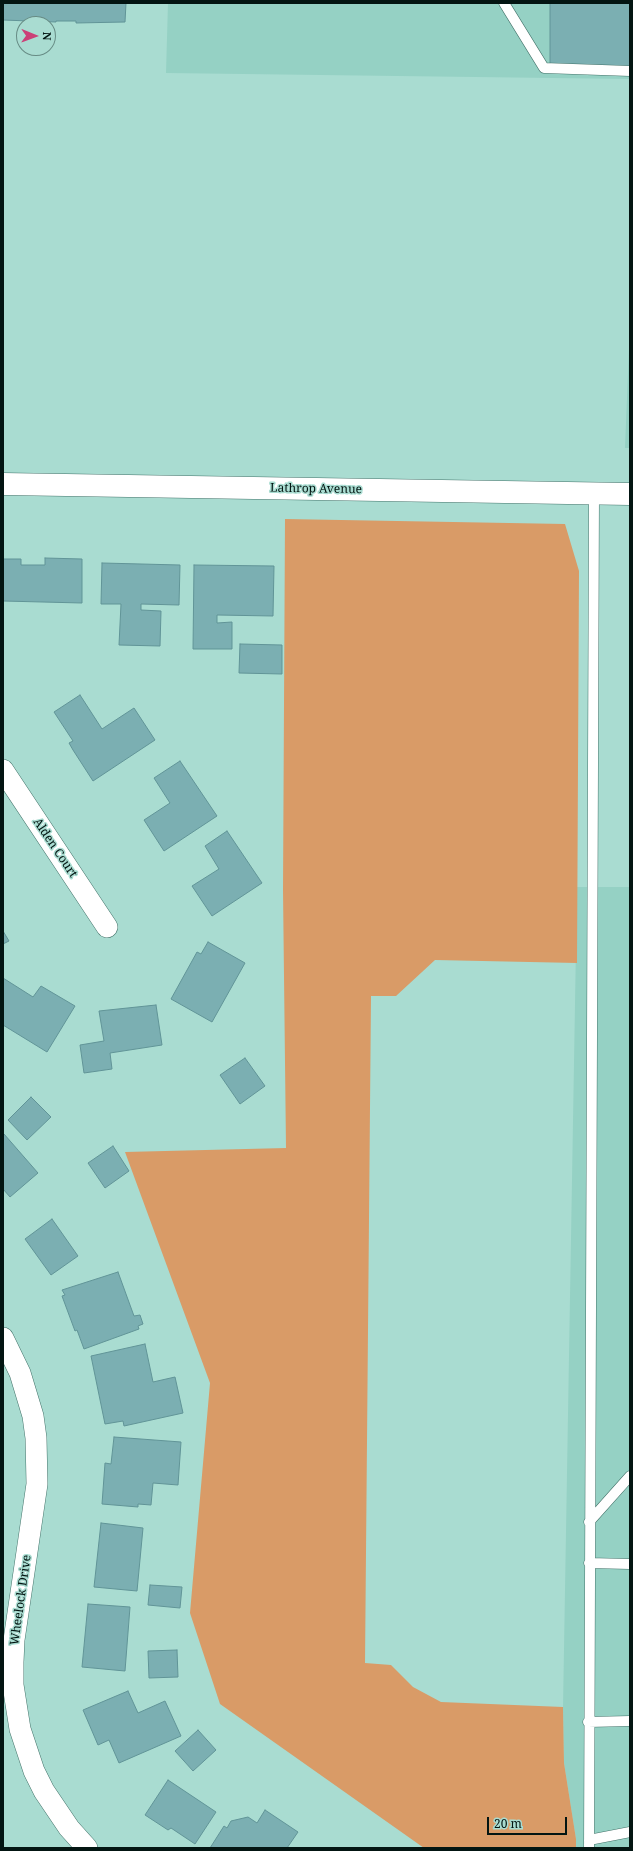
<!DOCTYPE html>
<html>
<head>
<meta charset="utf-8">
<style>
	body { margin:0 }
	#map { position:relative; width:633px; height:1851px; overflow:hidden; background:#a9dcd1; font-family:"Noto Serif",serif }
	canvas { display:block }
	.frame { position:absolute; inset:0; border:4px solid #031512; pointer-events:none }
	.north { position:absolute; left:16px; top:16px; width:40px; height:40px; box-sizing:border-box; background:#a9dcd1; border:1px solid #678c85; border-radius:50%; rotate:91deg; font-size:11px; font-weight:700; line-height:16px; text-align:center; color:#031512 }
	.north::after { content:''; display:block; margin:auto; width:14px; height:18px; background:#cb4177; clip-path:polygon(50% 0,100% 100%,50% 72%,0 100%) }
	.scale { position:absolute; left:487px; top:1817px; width:80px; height:18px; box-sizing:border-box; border:2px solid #031512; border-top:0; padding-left:5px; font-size:12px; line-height:14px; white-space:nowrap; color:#031512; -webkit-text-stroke:3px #a9dcd1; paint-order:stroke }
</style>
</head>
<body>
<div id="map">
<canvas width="633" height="1851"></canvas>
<div class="frame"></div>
<div class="north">N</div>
<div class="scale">20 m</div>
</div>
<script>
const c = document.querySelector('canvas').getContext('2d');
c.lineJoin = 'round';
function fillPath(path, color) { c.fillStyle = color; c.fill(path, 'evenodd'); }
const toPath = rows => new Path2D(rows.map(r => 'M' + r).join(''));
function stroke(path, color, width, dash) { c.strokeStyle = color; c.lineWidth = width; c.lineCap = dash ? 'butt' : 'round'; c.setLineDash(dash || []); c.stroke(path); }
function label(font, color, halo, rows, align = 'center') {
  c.font = font + ' "Noto Serif",serif'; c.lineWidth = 3; c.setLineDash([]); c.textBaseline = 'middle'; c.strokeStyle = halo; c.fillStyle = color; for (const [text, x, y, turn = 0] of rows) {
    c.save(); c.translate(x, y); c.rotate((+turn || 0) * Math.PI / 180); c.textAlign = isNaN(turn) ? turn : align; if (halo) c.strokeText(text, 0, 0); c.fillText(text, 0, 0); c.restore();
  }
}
fillPath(toPath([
	[168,3,630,3,630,79,166,73],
	[630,323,630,448,625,448],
	[577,887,630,887,630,1848,576,1848,576,1839,564,1763,563,1707]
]), '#95d1c4');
fillPath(toPath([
	[285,519,565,524,579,571,577,963,435,960,396,996,371,996,365,1663,391,1665,413,1687,441,1702,563,1707,564,1763,576,1839,576,1848,424,1848,220,1704,190,1613,210,1383,125,1152,286,1148,283,890]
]), '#d99b67');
const building = toPath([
	[3,3,126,3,125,22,76,23,76,21,56,21,56,22,3,20,3,3],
	[550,3,630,3,630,67,550,64,550,3],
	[45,558,82,559,82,603,3,601,3,559,21,559,21,565,45,565,45,558],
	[102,563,180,565,179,605,141,604,141,610,161,611,160,646,119,645,121,604,101,604,102,563],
	[194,565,274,566,273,616,217,615,217,623,232,622,232,649,193,649,194,565],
	[240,644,282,645,282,674,239,673,240,644],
	[80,695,102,729,134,708,155,740,93,781,73,750,69,743,73,741,54,712,80,695],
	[180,761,217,816,164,851,144,820,170,803,154,778,180,761],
	[227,831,262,883,212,916,192,886,219,869,205,846,227,831],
	[3,931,9,941,3,944,3,931],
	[208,942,245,963,212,1022,171,999,197,952,201,954,208,942],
	[3,978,33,997,41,986,75,1006,47,1052,3,1025,3,978],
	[156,1005,162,1045,110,1053,112,1069,84,1073,80,1045,104,1041,99,1011,156,1005],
	[245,1058,265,1086,240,1104,220,1075,245,1058],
	[31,1097,51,1117,27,1140,8,1120,31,1097],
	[3,1134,4,1134,38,1173,10,1197,3,1189,3,1134],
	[113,1146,129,1171,105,1188,88,1163,113,1146],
	[52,1219,78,1256,51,1275,25,1239,52,1219],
	[118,1272,134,1316,140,1315,143,1324,138,1326,139,1329,84,1349,77,1330,75,1331,62,1296,65,1295,62,1290,118,1272],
	[145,1344,153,1382,175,1377,183,1413,124,1426,123,1421,105,1424,91,1356,145,1344],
	[114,1437,181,1442,178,1485,153,1483,151,1505,138,1504,138,1507,102,1504,105,1463,111,1464,114,1437],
	[101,1523,143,1528,137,1591,94,1587,101,1523],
	[150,1585,182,1587,180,1608,148,1605,150,1585],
	[88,1604,130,1607,125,1671,82,1667,88,1604],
	[177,1650,178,1677,149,1678,148,1651,177,1650],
	[128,1691,138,1713,165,1701,181,1736,119,1763,109,1740,98,1745,83,1710,128,1691],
	[198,1730,216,1750,193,1771,175,1751,198,1730],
	[168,1780,216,1812,195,1844,171,1828,168,1830,145,1815,168,1780],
	[265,1810,298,1832,287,1848,210,1848,224,1826,227,1828,231,1821,248,1817,257,1823,265,1810]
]);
fillPath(building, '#7bafb2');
stroke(building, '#619497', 1);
const service = toPath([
	[504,3,544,68,630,71],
	[589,1522,630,1476],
	[589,1563,630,1564],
	[588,1722,630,1721],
	[589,1840,630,1832],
	[589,1848,594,493]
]);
const minor = toPath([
	[3,770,107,927],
	[3,1338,20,1373,33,1416,36,1438,37,1484,14,1640,13,1662,13,1685,20,1729,34,1771,44,1791,69,1828,87,1848]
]);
const tertiary = toPath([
	[3,484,630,494]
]);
stroke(service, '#43736a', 11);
stroke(minor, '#43736a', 22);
stroke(tertiary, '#43736a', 23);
stroke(service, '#fff', 10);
stroke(minor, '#fff', 21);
stroke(tertiary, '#fff', 22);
label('12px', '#031512', '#a9dcd1', [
	["Lathrop Avenue",316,489,1],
	["Alden Court",55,848,56],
	["Wheelock Drive",21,1600,-82]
]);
</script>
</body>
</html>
